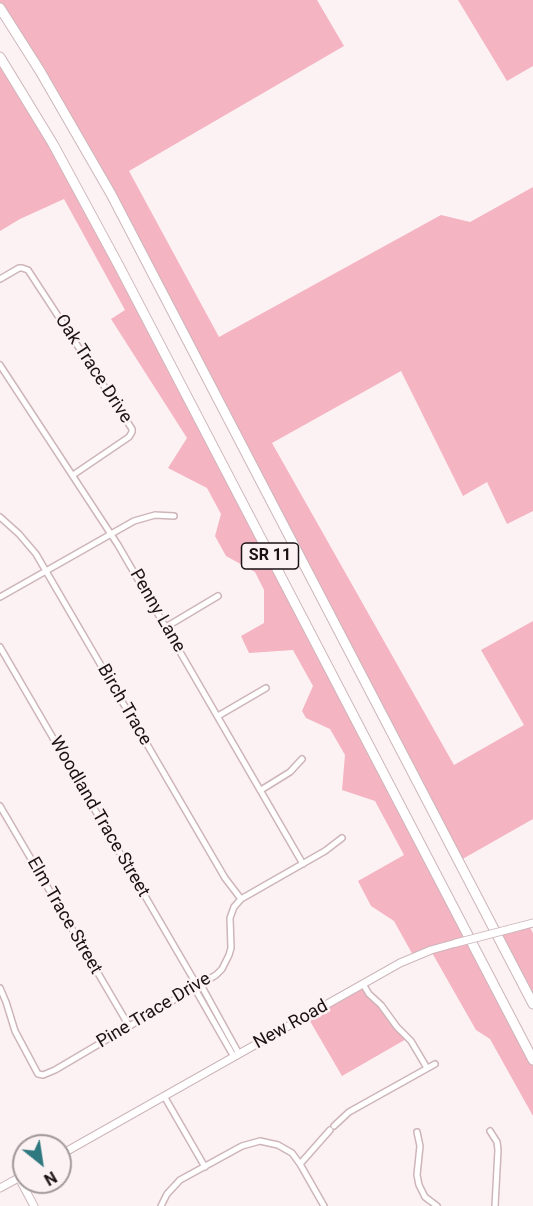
<!DOCTYPE html>
<html>
<head>
<meta charset="utf-8">
<style>
	body { margin:0 }
	#map { position:relative; width:533px; height:1206px; overflow:hidden; background:#fcf2f4; font-family:Roboto,sans-serif }
	canvas { display:block }
	.north { position:absolute; left:12px; top:1134px; width:60px; height:60px; box-sizing:border-box; background:#fcf2f4; border:2px solid #a2989a; border-radius:50%; rotate:150deg; font-size:16px; font-weight:700; line-height:24px; text-align:center; color:#1b1214 }
	.north::after { content:''; display:block; margin:auto; width:21px; height:27px; background:#2f787f; clip-path:polygon(50% 0,100% 100%,50% 72%,0 100%) }
</style>
</head>
<body>
<div id="map">
<canvas width="533" height="1206"></canvas>
<div class="north">N</div>
</div>
<script>
const c = document.querySelector('canvas').getContext('2d');
c.lineJoin = 'round';
function fillPath(path, color) { c.fillStyle = color; c.fill(path, 'evenodd'); }
const toPath = rows => new Path2D(rows.map(r => 'M' + r).join(''));
function stroke(path, color, width, dash) { c.strokeStyle = color; c.lineWidth = width; c.lineCap = dash ? 'butt' : 'round'; c.setLineDash(dash || []); c.stroke(path); }
function label(font, color, halo, rows, align = 'center') {
  c.font = font + ' Roboto,sans-serif'; c.lineWidth = 5; c.setLineDash([]); c.textBaseline = 'middle'; c.strokeStyle = halo; c.fillStyle = color; for (const [text, x, y, turn = 0] of rows) {
    c.save(); c.translate(x, y); c.rotate((+turn || 0) * Math.PI / 180); c.textAlign = isNaN(turn) ? turn : align; if (halo) c.strokeText(text, 0, 0); c.fillText(text, 0, 0); c.restore();
  }
}
fillPath(toPath([
	[0,0,317,0,344,46,129,171,219,337,441,215,470,222,533,187,533,511,507,524,487,482,463,496,401,371,272,443,454,765,524,725,481,650,533,621,533,819,459,861,143,255,0,8],
	[458,0,533,0,533,66,507,81],
	[0,57,53,144,533,1059,533,1116,490,1039,476,1030,431,951,414,957,394,921,371,906,358,881,404,855,375,801,342,790,345,755,330,729,306,718,302,711,313,686,293,650,249,653,241,636,264,623,264,590,255,572,226,556,215,536,221,514,207,488,168,468,187,438,111,319,125,310,64,199,20,219,0,231],
	[528,924,533,933,533,1004,496,933],
	[363,984,408,1038,342,1076,307,1016]
]), '#f4b4c2');
const street = toPath([
	[0,279,19,268,22,268,28,270,132,429,132,432,129,437,73,475],
	[0,365,118,545,303,864],
	[0,517,19,534,36,554,225,878,241,899],
	[0,597,134,521,155,515,174,516],
	[166,627,218,596],
	[0,647,198,987],
	[218,716,266,688],
	[261,790,290,772,302,759],
	[0,806,129,1026],
	[363,984,369,994,381,1005,397,1027,411,1041,427,1068],
	[201,985,239,1054],
	[0,988,6,1002,15,1031,38,1074,43,1075,55,1070,216,975,222,969,229,955,231,948,230,918,234,907,241,899,325,851,342,838],
	[195,989,234,1057],
	[164,1096,205,1167],
	[334,1126,349,1112,435,1064],
	[490,1131,497,1142,498,1150,495,1206],
	[417,1132,420,1146,417,1175,419,1185,425,1197,437,1206],
	[300,1164,330,1130],
	[161,1206,167,1194,180,1180,242,1146,260,1141,278,1145,292,1153,300,1164,324,1206]
]);
const secondary = toPath([
	[510,929,533,923],
	[60,1155,400,963,431,950,456,943],
	[19,1178,34,1206],
	[0,1188,24,1175]
]);
const highway = toPath([
	[0,8,40,71,111,194,533,1004],
	[0,57,53,144,119,266,533,1060]
]);
stroke(street, '#ceb5ba', 8);
stroke(secondary, '#ceb5ba', 9);
stroke(highway, '#ceb5ba', 11);
stroke(street, '#fff', 5);
stroke(secondary, '#fff', 7);
stroke(highway, '#fff', 9);
const secondaryBridge = toPath([
	[456,943,510,929]
]);
stroke(secondaryBridge, '#ceb5ba', 9, []);
stroke(secondaryBridge, '#fff', 7);
for (const [x, y, w] of [
	[270,556,57]
]) { const box = new Path2D(); box.roundRect(x - w / 2, y - 13, w, 26, 4.5); c.fillStyle = '#fcf2f4'; c.fill(box); stroke(box, '#1b1214', 1.5); }
label('bold 16px', '#1b1214', null, [
	["SR 11",270,556]
]);
label('18px', '#1b1214', '#fcf2f4', [
	["Oak Trace Drive",93,369,57],
	["Penny Lane",157,611,60],
	["Birch Trace",124,705,60],
	["Woodland Trace Street",99,817,60],
	["Elm Trace Street",64,916,60],
	["Pine Trace Drive",154,1011,-31],
	["New Road",291,1025,-29]
]);
</script>
</body>
</html>
